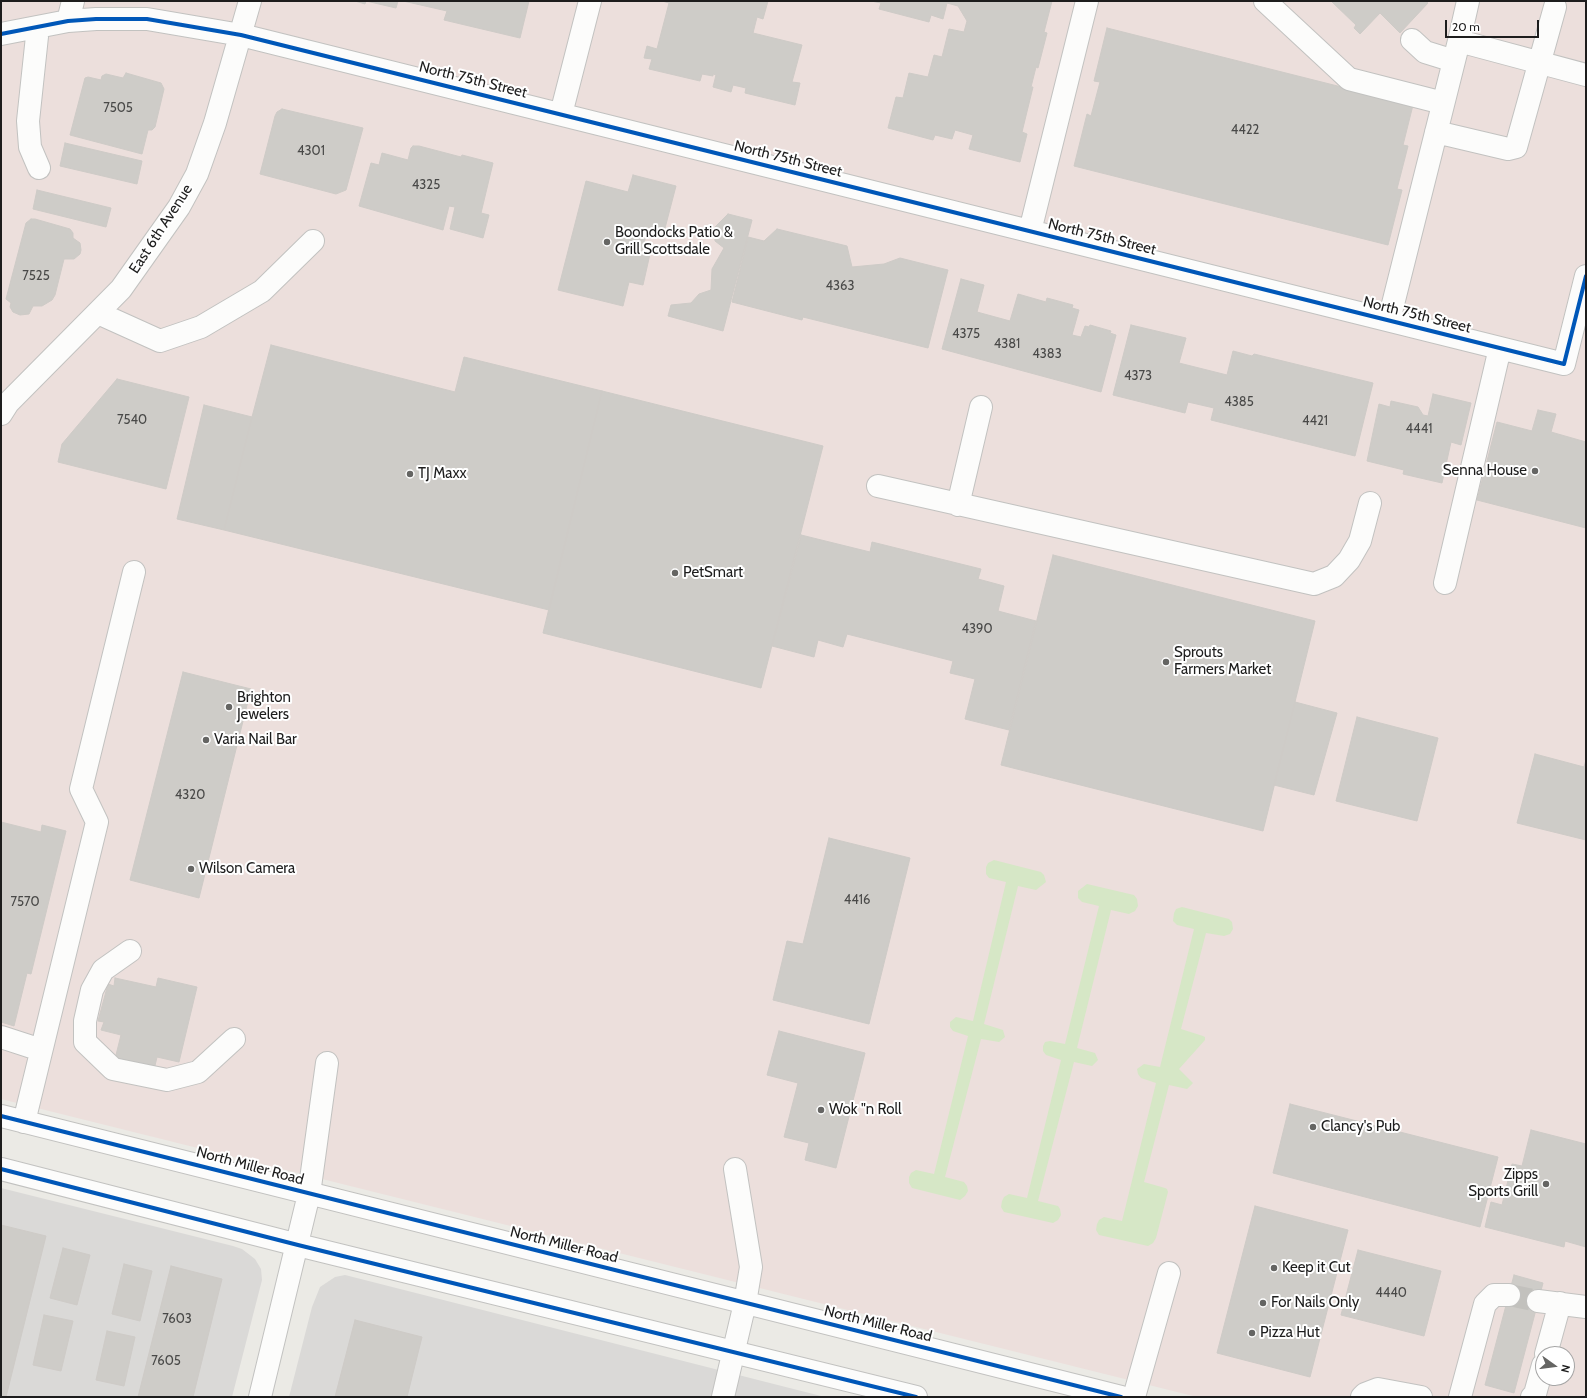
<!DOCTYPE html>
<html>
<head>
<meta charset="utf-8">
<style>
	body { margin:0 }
	#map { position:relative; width:1587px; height:1398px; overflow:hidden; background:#ebeae5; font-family:Cabin,sans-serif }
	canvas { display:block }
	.frame { position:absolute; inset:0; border:2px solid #1d1d1d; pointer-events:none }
	.north { position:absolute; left:1535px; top:1346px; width:40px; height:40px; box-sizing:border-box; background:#fff; border:1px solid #a5a5a5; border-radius:50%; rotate:104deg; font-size:11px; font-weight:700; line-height:16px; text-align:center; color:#1d1d1d }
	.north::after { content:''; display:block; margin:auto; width:14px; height:18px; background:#656563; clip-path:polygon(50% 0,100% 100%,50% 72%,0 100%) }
	.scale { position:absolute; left:1445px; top:20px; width:94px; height:18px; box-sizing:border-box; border:2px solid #1d1d1d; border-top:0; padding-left:5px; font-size:12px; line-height:14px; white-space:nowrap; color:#1d1d1d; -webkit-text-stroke:3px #fff; paint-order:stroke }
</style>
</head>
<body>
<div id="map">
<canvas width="1587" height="1398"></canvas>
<div class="frame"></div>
<div class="north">N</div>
<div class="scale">20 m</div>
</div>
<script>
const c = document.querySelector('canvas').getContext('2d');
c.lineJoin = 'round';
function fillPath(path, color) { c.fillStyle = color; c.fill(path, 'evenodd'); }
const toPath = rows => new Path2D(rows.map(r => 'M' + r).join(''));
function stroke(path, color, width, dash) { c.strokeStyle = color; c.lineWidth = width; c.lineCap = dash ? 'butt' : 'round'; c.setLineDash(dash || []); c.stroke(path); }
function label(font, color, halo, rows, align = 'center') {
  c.font = font + ' Cabin,sans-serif'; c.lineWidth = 4; c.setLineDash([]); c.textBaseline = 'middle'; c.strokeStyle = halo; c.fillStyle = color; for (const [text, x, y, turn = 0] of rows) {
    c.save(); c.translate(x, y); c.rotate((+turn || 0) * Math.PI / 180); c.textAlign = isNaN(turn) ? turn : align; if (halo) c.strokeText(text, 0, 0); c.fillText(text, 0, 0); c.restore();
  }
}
fillPath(toPath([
	[1,1188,233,1246,242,1249,255,1259,261,1269,262,1280,232,1397,1,1397],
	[345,1275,825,1397,289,1397,312,1307,320,1287,335,1277]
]), '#dad9d7');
fillPath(toPath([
	[1,1,1586,1,1586,1397,1197,1397,1,1099],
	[1543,1354,1567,1354,1567,1378,1543,1378]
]), '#ecdfdc');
fillPath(toPath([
	[994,860,1041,872,1044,875,1046,882,1036,890,1018,886,984,1024,1003,1030,1005,1037,999,1042,981,1039,945,1177,964,1182,967,1186,968,1191,965,1196,960,1200,912,1188,909,1183,909,1177,911,1173,916,1170,934,1174,968,1036,953,1031,950,1027,950,1022,956,1017,973,1021,1006,882,989,878,986,874,986,867,988,863],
	[1087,884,1134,895,1137,899,1138,906,1135,911,1129,914,1111,910,1077,1048,1095,1053,1098,1060,1092,1066,1074,1062,1038,1201,1058,1206,1060,1209,1061,1215,1058,1220,1053,1223,1004,1212,1001,1207,1002,1201,1004,1197,1009,1194,1027,1198,1061,1060,1046,1055,1043,1051,1043,1046,1045,1042,1050,1041,1065,1044,1099,906,1082,902,1078,898,1078,891],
	[1182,907,1229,919,1232,922,1233,929,1230,934,1224,936,1206,933,1181,1029,1203,1036,1205,1037,1205,1040,1179,1069,1193,1083,1187,1089,1169,1085,1144,1182,1165,1188,1167,1189,1168,1192,1156,1238,1153,1243,1148,1246,1099,1235,1096,1230,1097,1224,1099,1220,1104,1217,1122,1221,1156,1083,1141,1078,1138,1074,1137,1069,1144,1064,1160,1067,1194,929,1177,925,1173,921,1174,913,1176,909]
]), '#d6e7c6');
const building = toPath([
	[355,1,398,1,396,8,366,1,365,4,355,1],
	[403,1,529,1,520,38,444,20,447,11,403,1],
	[662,1,768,1,763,19,757,17,753,33,802,45,792,82,800,83,795,105,745,93,746,88,733,85,731,92,713,87,716,75,713,74,713,76,702,74,700,81,649,69,652,59,644,58,647,46,657,49,669,3,662,1],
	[871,1,1052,1,1044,32,1047,33,1038,68,1036,67,1031,87,1033,87,1022,132,1027,134,1020,162,969,149,973,135,955,130,952,139,935,135,933,140,888,128,896,97,903,98,909,73,928,77,934,55,942,57,949,29,964,32,967,21,958,6,947,3,943,19,931,15,929,22,879,9,881,3,871,1],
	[1331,1,1426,1,1428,3,1400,33,1380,13,1360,34,1354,28,1356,25,1331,1],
	[1107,28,1413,105,1403,145,1408,146,1397,189,1402,190,1388,245,1074,166,1087,114,1091,116,1100,82,1094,81,1107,28],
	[126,73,161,83,164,89,155,127,152,130,148,130,142,154,70,135,85,78,88,77,101,80,102,76,106,74,123,78,126,73],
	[282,109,363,128,346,190,336,194,260,174,275,116,277,112,282,109],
	[65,143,142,161,137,184,60,166,65,143],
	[413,146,419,146,461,157,462,155,493,163,481,213,489,215,483,238,450,229,455,207,449,206,443,230,359,206,371,163,379,165,382,153,408,160,411,148,413,146],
	[633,175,676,186,664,232,648,227,642,252,650,254,643,285,629,282,623,306,558,290,586,181,628,192,633,175],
	[37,190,111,208,106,227,33,209,37,190],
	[728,214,752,220,723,331,668,316,671,305,691,303,699,294,711,290,712,269,724,248,715,241,714,228,728,214],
	[31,219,35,219,70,229,73,233,73,238,80,243,81,250,80,254,74,259,64,259,55,295,52,300,42,306,33,306,29,314,20,315,13,312,10,307,11,303,6,299,26,223,31,219],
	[777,229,847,246,852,267,884,264,900,258,948,270,928,348,803,317,802,320,732,302,748,237,764,241,777,229],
	[961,279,984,285,977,312,1010,321,1018,294,1046,302,1047,298,1073,305,1072,308,1079,310,1072,335,1081,337,1085,326,1089,327,1090,325,1111,331,1110,333,1116,335,1101,392,942,349,961,279],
	[1131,325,1186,338,1179,363,1227,375,1233,351,1252,356,1254,354,1373,383,1355,456,1211,420,1214,408,1188,402,1185,413,1113,395,1131,325],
	[271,345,455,392,464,357,602,391,549,610,224,530,252,417,271,345],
	[117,379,189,397,166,489,58,462,62,444,117,379],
	[602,391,823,446,761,688,543,633,602,391],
	[1433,394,1471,403,1461,445,1451,442,1442,483,1403,474,1404,470,1367,461,1379,404,1390,407,1391,401,1418,407,1423,415,1428,416,1433,394],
	[204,405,252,417,224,530,177,519,204,405],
	[1538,410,1556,414,1551,432,1586,442,1586,528,1477,500,1497,422,1532,431,1538,410],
	[801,535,870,552,872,542,981,569,978,579,1004,586,998,611,1036,621,1009,730,965,719,975,679,950,673,953,661,847,634,843,647,818,640,814,657,772,646,801,535],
	[1053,555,1315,621,1263,831,1001,765,1053,555],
	[183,672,251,689,199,898,130,880,183,672],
	[1295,702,1337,713,1314,795,1274,785,1295,702],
	[1357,717,1438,738,1417,821,1336,801,1357,717],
	[1535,754,1584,767,1586,760,1586,840,1517,823,1535,754],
	[1,822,41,832,42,825,66,831,31,974,27,973,14,1026,1,1022,1,822],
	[829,838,910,858,869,1024,773,1000,787,941,803,944,829,838],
	[115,978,156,987,158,978,197,987,179,1062,157,1057,154,1070,115,1059,121,1035,101,1030,104,1022,98,1021,108,984,114,986,115,978],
	[779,1031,865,1053,836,1168,805,1160,809,1143,784,1137,798,1083,767,1075,779,1031],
	[1290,1104,1498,1157,1480,1227,1273,1173,1290,1104],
	[1531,1130,1586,1144,1586,1247,1565,1241,1564,1247,1485,1227,1491,1202,1502,1205,1512,1164,1522,1166,1531,1130],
	[1255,1206,1348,1230,1310,1377,1217,1353,1255,1206],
	[1,1225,46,1236,6,1397,1,1397,1,1225],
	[63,1248,90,1255,77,1305,50,1298,63,1248],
	[1358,1250,1441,1271,1424,1336,1341,1315,1358,1250],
	[124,1264,152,1271,140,1321,112,1314,124,1264],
	[171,1266,222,1279,193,1397,138,1397,171,1266],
	[1514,1275,1543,1283,1514,1393,1485,1385,1514,1275],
	[44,1315,73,1321,61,1371,33,1365,44,1315],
	[355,1320,422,1337,407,1397,335,1397,355,1320],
	[107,1331,135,1337,124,1386,96,1380,107,1331]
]);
fillPath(building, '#ceccc8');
stroke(building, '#cecbc7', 1);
stroke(toPath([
	[1509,1295,1538,1301]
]), '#c2c1bd', 22, [22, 11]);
const minor = toPath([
	[1265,1,1349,79,1443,103],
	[1468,1,1459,41,1586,75],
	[68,21,73,1],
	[38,27,28,121,30,147,39,168],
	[1,34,68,21,96,19,147,19,241,35,1564,364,1586,276],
	[1412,40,1425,52,1454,61],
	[561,114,590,1],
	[1436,132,1508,149,1516,147,1555,7],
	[1030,231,1087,1],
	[98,313,160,341,201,327,262,291,313,241],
	[1389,320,1459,41],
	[1,414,8,403,121,289,179,207,197,174,215,123,250,1],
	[878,486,1314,584,1334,576,1349,560,1360,541,1370,503],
	[958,505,981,407],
	[1445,583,1500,348],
	[130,951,103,970,92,990,85,1021,85,1042,113,1069,167,1080,198,1072,234,1039],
	[1,1037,41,1050],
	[1,1116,1121,1397],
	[24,1122,97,822,81,789,134,572],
	[1,1169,298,1245,916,1397],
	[1538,1301,1586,1307],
	[1546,1354,1560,1303],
	[260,1397,309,1194,327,1063],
	[723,1397,745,1303,751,1267,735,1169],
	[1134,1397,1169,1273],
	[1362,1397,1365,1394,1378,1389,1421,1397],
	[1460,1397,1485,1304,1494,1295,1509,1295],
	[1532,1397,1535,1394,1543,1365]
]);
stroke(minor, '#c2c2c0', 24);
stroke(minor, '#fcfcfb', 22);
stroke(toPath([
	[1,34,68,21,96,19,147,19,241,35,1564,364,1586,276],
	[1,1116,1121,1397],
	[1,1169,298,1245,916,1397]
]), '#0057b8', 4);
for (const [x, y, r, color] of [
	[607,242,4,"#656563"],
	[1535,471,4,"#656563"],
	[410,474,4,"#656563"],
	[675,573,4,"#656563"],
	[1166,662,4,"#656563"],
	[229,707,4,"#656563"],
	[206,740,4,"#656563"],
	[191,869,4,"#656563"],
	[821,1110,4,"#656563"],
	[1313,1127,4,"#656563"],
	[1546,1184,4,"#656563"],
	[1274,1268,4,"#656563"],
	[1263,1303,4,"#656563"],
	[1252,1333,4,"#656563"]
]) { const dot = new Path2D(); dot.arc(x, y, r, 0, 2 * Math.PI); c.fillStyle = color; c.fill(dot); stroke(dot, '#fff', 1.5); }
label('13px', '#494948', null, [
	["7505",118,108],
	["4422",1245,130],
	["4301",311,151],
	["4325",426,185],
	["7525",36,276],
	["4363",840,286],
	["4375",966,334],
	["4381",1007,344],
	["4383",1047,354],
	["4373",1138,376],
	["4385",1239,402],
	["7540",132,420],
	["4421",1315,421],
	["4441",1419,429],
	["4390",977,629],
	["4320",190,795],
	["4416",857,900],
	["7570",25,902],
	["4440",1391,1293],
	["7603",177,1319],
	["7605",166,1361]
]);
label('15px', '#1d1d1d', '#fff', [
	["North 75th Street",473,80,14],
	["North 75th Street",788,159,14],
	["East 6th Avenue",161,229,-57],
	["North 75th Street",1102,237,14],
	["North 75th Street",1417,315,14],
	["North Miller Road",250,1166,15],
	["North Miller Road",564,1245,14],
	["North Miller Road",878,1324,14]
]);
label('15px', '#1d1d1d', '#fff', [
	["Boondocks Patio &",615,233],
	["Grill Scottsdale",615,250],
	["Senna House",1527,471,"right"],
	["TJ Maxx",418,474],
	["PetSmart",683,573],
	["Sprouts",1174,653],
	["Farmers Market",1174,670],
	["Brighton",237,698],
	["Jewelers",237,715],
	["Varia Nail Bar",214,740],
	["Wilson Camera",199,869],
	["Wok \"n Roll",829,1110],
	["Clancy's Pub",1321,1127],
	["Zipps",1538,1175,"right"],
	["Sports Grill",1538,1192,"right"],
	["Keep it Cut",1282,1268],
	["For Nails Only",1271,1303],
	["Pizza Hut",1260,1333]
], 'left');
</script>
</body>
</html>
